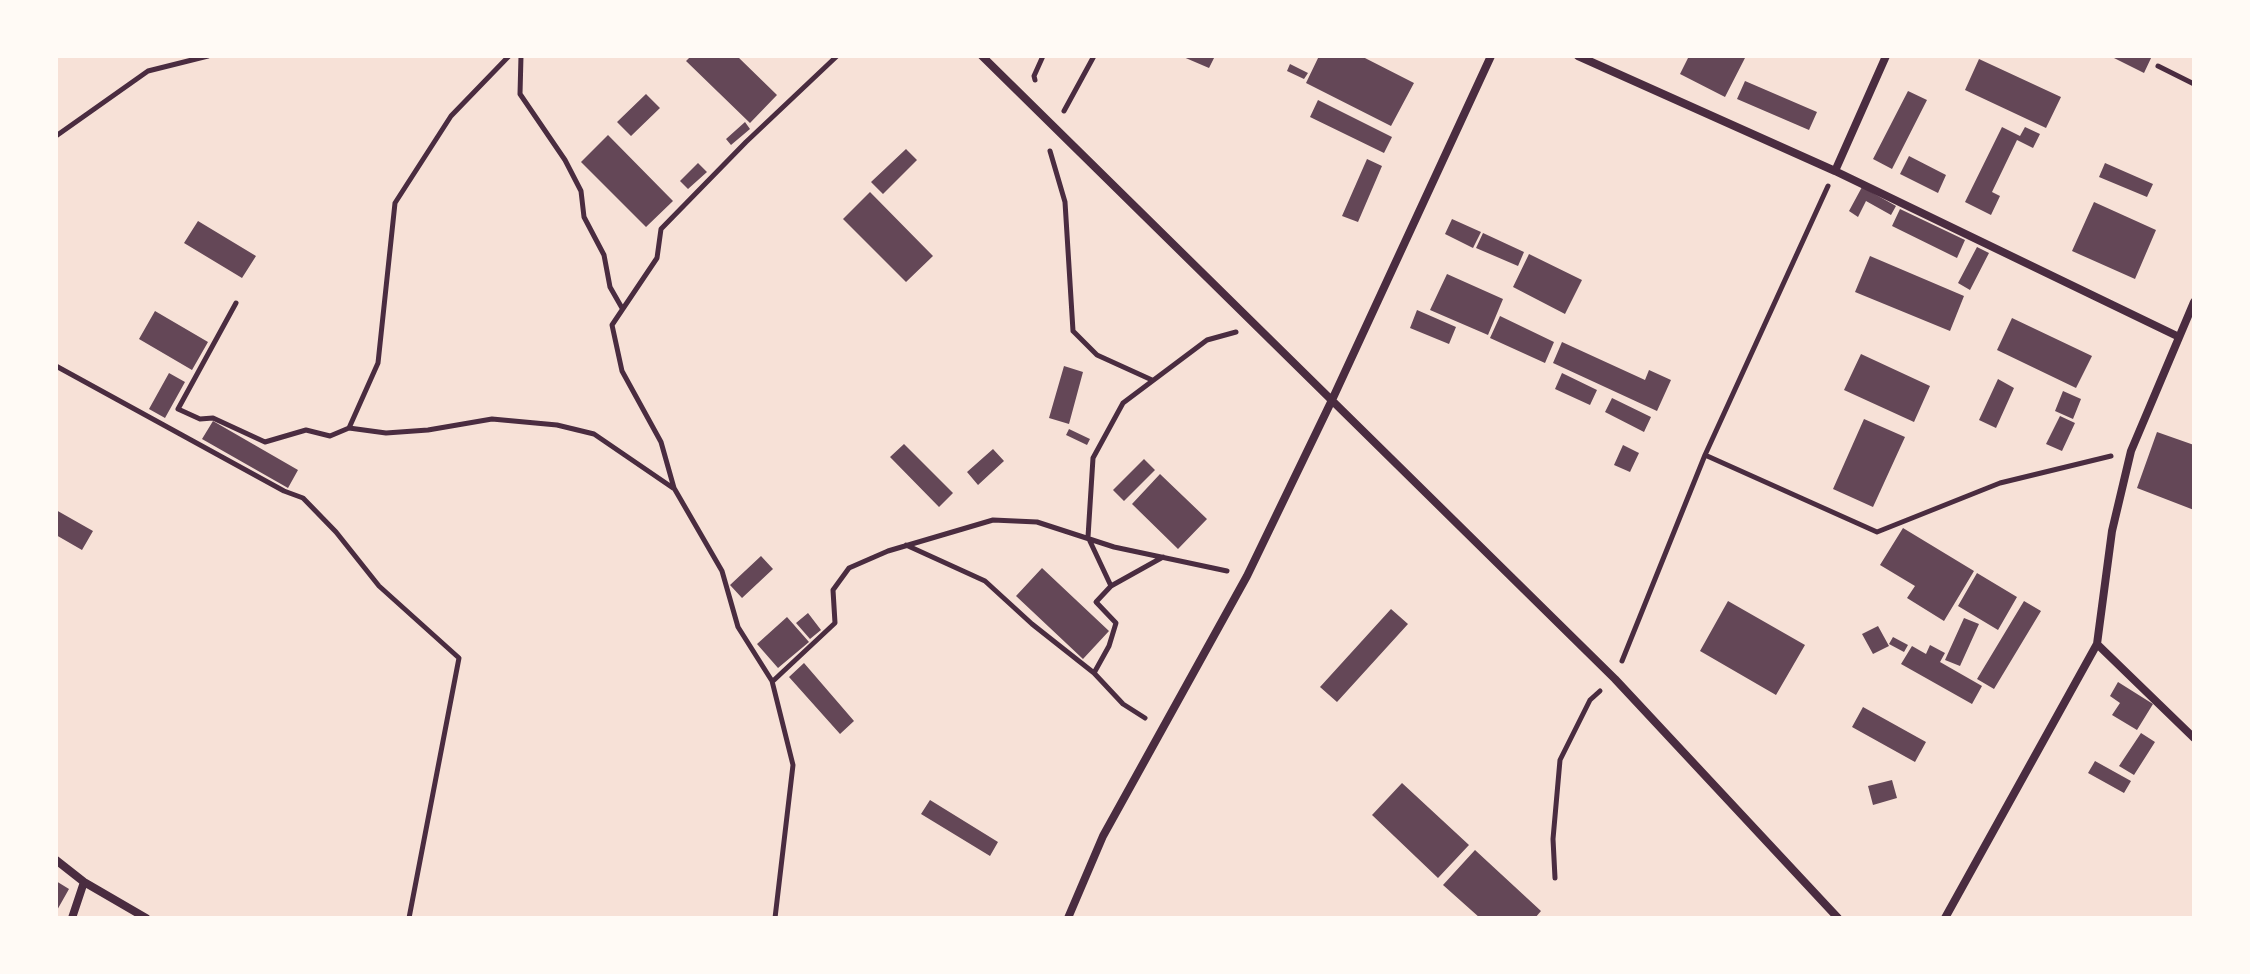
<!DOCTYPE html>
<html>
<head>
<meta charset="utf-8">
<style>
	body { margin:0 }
	#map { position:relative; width:2250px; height:974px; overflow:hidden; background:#f7e1d7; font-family:Overpass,sans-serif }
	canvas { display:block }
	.frame { position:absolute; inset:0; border:58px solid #fffaf5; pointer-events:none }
</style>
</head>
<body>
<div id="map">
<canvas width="2250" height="974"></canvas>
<div class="frame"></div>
</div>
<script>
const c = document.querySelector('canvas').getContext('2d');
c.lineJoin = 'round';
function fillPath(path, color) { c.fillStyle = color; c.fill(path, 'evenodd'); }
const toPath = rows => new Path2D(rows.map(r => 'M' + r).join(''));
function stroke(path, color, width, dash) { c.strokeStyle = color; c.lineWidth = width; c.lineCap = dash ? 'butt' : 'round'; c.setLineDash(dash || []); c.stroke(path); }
fillPath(toPath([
	[691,56,737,56,777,95,750,123,686,61],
	[1181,56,1215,56,1209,68],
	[1319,56,1361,56,1414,83,1391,126,1306,83],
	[1689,56,1746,56,1725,97,1680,74],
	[2110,56,2152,56,2144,73],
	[1979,59,2061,97,2046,128,1965,90],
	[1290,64,1308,73,1304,79,1287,71],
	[1745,81,1817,112,1809,130,1737,99],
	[1908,91,1927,100,1892,169,1873,159],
	[646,94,660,108,631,136,617,122],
	[1318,100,1392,137,1384,153,1310,117],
	[745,122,750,129,731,145,726,139],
	[2002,127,2020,136,2025,127,2040,134,2033,148,2017,140,1992,192,2000,196,1991,215,1965,202],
	[608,135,673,201,646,227,581,162],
	[906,149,917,160,883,194,871,182],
	[1909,156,1946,175,1938,193,1900,174],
	[1367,159,1382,166,1358,222,1342,216],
	[698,163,707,172,688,189,680,181],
	[2105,163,2153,184,2147,197,2099,177],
	[1862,187,1896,206,1891,215,1866,201,1858,217,1849,211],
	[870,192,933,256,906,282,843,219],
	[2094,202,2156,230,2135,279,2072,251],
	[1900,209,1965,240,1957,258,1892,226],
	[1452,219,1481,232,1473,248,1445,234],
	[198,221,256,256,242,278,184,243],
	[1483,233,1524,252,1518,266,1476,248],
	[1977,247,1989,253,1970,290,1958,283],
	[1529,254,1582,280,1565,314,1513,287],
	[1870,256,1964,296,1950,331,1855,292],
	[1447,274,1503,299,1488,335,1430,310],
	[1417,310,1456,327,1449,344,1410,328],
	[155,311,208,342,192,370,139,339],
	[1500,316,1554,342,1545,363,1490,338],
	[2012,318,2092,356,2076,388,1997,350],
	[1562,342,1645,380,1649,370,1671,380,1657,411,1553,363],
	[1861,354,1930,386,1914,422,1844,390],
	[1064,366,1083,372,1069,424,1049,418],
	[169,373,185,382,165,418,149,409],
	[1562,373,1597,390,1590,405,1555,389],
	[1998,379,2014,388,1996,428,1979,420],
	[2063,391,2081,399,2073,419,2055,411],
	[1612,398,1651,417,1644,432,1605,412],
	[2060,416,2075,423,2062,451,2046,444],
	[1864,419,1905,437,1873,507,1833,489],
	[213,421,298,470,288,488,202,439],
	[1069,429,1090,439,1087,445,1066,435],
	[2157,432,2194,445,2194,510,2137,488],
	[904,444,953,493,939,507,890,457],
	[1623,445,1639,453,1630,472,1614,465],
	[993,449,1004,461,978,485,967,472],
	[1144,459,1155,470,1124,501,1113,490],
	[1160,474,1207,519,1178,549,1132,504],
	[56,510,93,531,82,550,56,535],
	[1903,528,1974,571,1944,621,1907,598,1915,586,1880,565],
	[761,556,773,569,742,598,730,585],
	[1042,568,1109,631,1083,659,1016,596],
	[1977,573,2017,597,1998,630,1958,606],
	[1728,601,1805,645,1776,695,1700,651],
	[2024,601,2041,611,1994,689,1977,679],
	[1391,609,1408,624,1337,702,1320,687],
	[808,613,821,630,810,639,796,623],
	[787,617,809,642,778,668,757,644],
	[1964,618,1979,624,1960,666,1945,660],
	[1878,626,1889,646,1873,654,1862,634],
	[1893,637,1908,645,1904,652,1889,644],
	[1930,645,1945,653,1940,662,1982,686,1972,704,1901,664,1912,646,1926,654],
	[804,663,854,721,840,734,789,677],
	[2118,682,2153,704,2137,730,2112,715,2120,703,2110,696],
	[1863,707,1926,742,1915,762,1852,727],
	[2141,733,2155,742,2134,775,2119,766],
	[2095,761,2131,781,2124,793,2088,773],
	[1892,780,1897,798,1873,805,1868,786],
	[1402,783,1469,845,1438,878,1372,815],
	[930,800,998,842,990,856,921,814],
	[1475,850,1541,911,1535,918,1480,918,1443,885],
	[56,881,69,889,56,912]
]), '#644757');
stroke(toPath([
	[521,56,520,94,565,160,581,191,584,217,604,255,610,287,622,308],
	[2158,66,2194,84],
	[1035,80,1034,76,1043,56],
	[1064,111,1094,56],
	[56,136,148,71,208,56],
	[1050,151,1065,202,1073,331,1097,355,1152,380],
	[236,303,178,409,200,419,213,418,265,442,306,430,330,436,349,428,378,363,395,203,451,116,509,56],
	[56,366,284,491,303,498,336,532,379,586,459,658,409,918],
	[349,428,386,433,428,430,492,419,557,425,594,434,673,488],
	[1705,455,1877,532,2000,483,2111,456],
	[906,545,985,581,1032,624,1094,673,1123,704,1145,718],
	[1111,586,1163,557],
	[1622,661,1705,455,1828,186],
	[1094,673,1109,646,1116,623,1096,602,1111,586,1088,537,1093,458,1123,403,1207,340,1236,332],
	[773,681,835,623,833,590,849,568,888,551,993,520,1037,522,1114,547,1227,571],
	[1555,878,1553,839,1560,760,1590,700,1600,691],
	[775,918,793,765,772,681,738,627,722,571,674,488,661,442,622,371,612,325,657,258,661,229,746,142,837,56]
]), '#4a2c40', 5);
stroke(toPath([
	[982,56,1615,679,1838,918],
	[1578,56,1835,171,2177,336],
	[1835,171,1886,56],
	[2097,644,2194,738],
	[56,860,84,882,146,918],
	[72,918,84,882],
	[1068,918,1103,836,1247,576,1332,400,1491,56],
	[1945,918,2097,644,2112,531,2131,451,2194,302]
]), '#4a2c40', 8);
</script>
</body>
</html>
